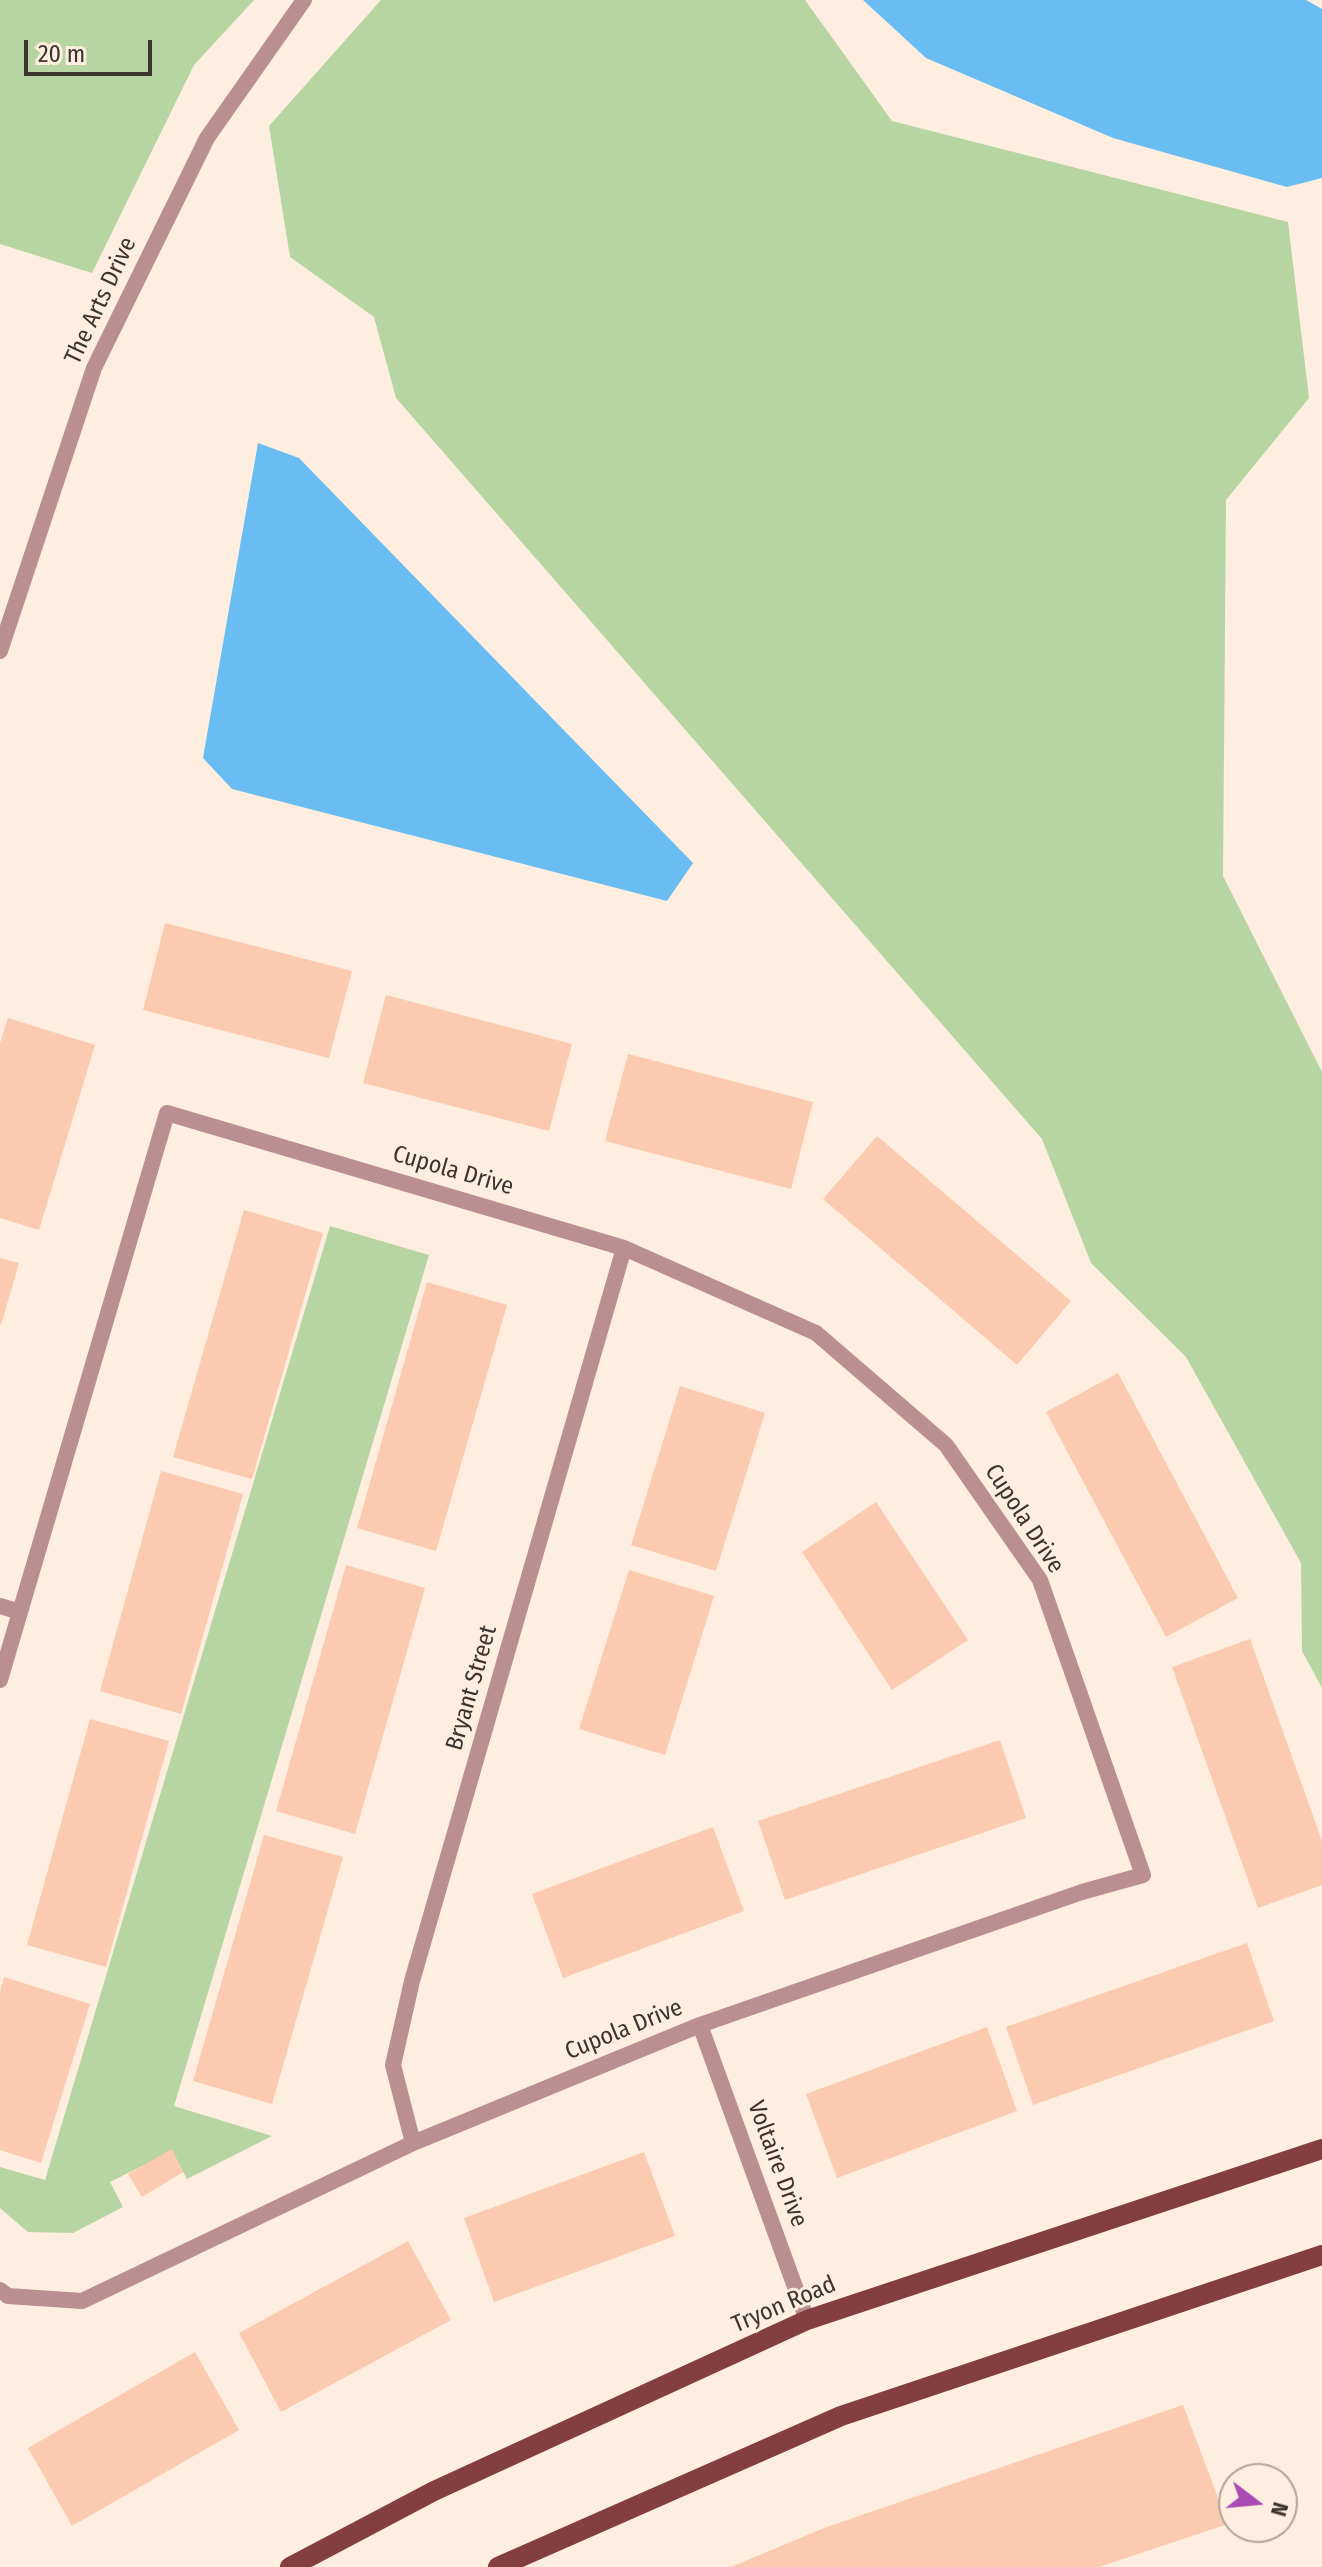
<!DOCTYPE html>
<html>
<head>
<meta charset="utf-8">
<style>
	body { margin:0 }
	#map { position:relative; width:1322px; height:2567px; overflow:hidden; background:#feeee0; font-family:"Fira Sans Condensed",sans-serif }
	canvas { display:block }
	.north { position:absolute; left:1218px; top:2463px; width:80px; height:80px; box-sizing:border-box; background:#feeee0; border:2px solid #b0a499; border-radius:50%; rotate:106deg; font-size:22px; font-weight:700; line-height:32px; text-align:center; color:#3c352e }
	.north::after { content:''; display:block; margin:auto; width:28px; height:36px; background:#aa4bb3; clip-path:polygon(50% 0,100% 100%,50% 72%,0 100%) }
	.scale { position:absolute; left:24px; top:40px; width:128px; height:36px; box-sizing:border-box; border:4px solid #3c352e; border-top:0; padding-left:10px; font-size:24px; line-height:28px; white-space:nowrap; color:#3c352e; -webkit-text-stroke:6px #feeee0; paint-order:stroke }
</style>
</head>
<body>
<div id="map">
<canvas width="1322" height="2567"></canvas>
<div class="north">N</div>
<div class="scale">20 m</div>
</div>
<script>
const c = document.querySelector('canvas').getContext('2d');
c.lineJoin = 'round';
function fillPath(path, color) { c.fillStyle = color; c.fill(path, 'evenodd'); }
const toPath = rows => new Path2D(rows.map(r => 'M' + r).join(''));
function stroke(path, color, width, dash) { c.strokeStyle = color; c.lineWidth = width; c.lineCap = dash ? 'butt' : 'round'; c.setLineDash(dash || []); c.stroke(path); }
function label(font, color, halo, rows, align = 'center') {
  c.font = font + ' "Fira Sans Condensed",sans-serif'; c.lineWidth = 6; c.setLineDash([]); c.textBaseline = 'middle'; c.strokeStyle = halo; c.fillStyle = color; for (const [text, x, y, turn = 0] of rows) {
    c.save(); c.translate(x, y); c.rotate((+turn || 0) * Math.PI / 180); c.textAlign = isNaN(turn) ? turn : align; if (halo) c.strokeText(text, 0, 0); c.fillText(text, 0, 0); c.restore();
  }
}
fillPath(toPath([
	[0,0,254,0,194,65,92,273,0,244],
	[381,0,805,0,892,121,1288,222,1309,398,1226,500,1223,876,1322,1072,1322,1688,1302,1651,1301,1563,1186,1357,1091,1263,1042,1139,396,398,374,317,290,257,269,126],
	[330,1226,429,1255,174,2106,272,2136,187,2179,172,2151,110,2182,123,2207,73,2233,28,2232,0,2208,0,2167,45,2180]
]), '#b6d5a2');
fillPath(toPath([
	[863,0,1306,0,1322,9,1322,178,1287,187,1113,138,926,58],
	[258,443,299,458,693,863,667,901,232,789,203,758]
]), '#6abdf2');
fillPath(toPath([
	[165,923,352,971,329,1058,143,1010],
	[386,995,572,1044,549,1131,363,1083],
	[8,1018,95,1045,39,1230,0,1218,0,1043],
	[628,1054,813,1102,791,1189,605,1141],
	[877,1136,1071,1301,1017,1365,823,1199],
	[244,1210,323,1233,252,1479,173,1457],
	[0,1258,19,1263,1,1325,0,1325],
	[427,1282,507,1305,436,1551,357,1528],
	[1118,1373,1238,1598,1166,1637,1046,1412],
	[680,1386,765,1413,716,1571,631,1545],
	[161,1471,243,1494,181,1714,100,1691],
	[876,1502,968,1640,892,1690,802,1552],
	[346,1565,425,1588,355,1834,276,1811],
	[629,1570,714,1596,665,1755,579,1729],
	[1250,1639,1322,1841,1322,1885,1258,1908,1172,1667],
	[90,1719,169,1741,106,1967,27,1945],
	[1000,1740,1026,1818,785,1900,758,1821],
	[713,1827,744,1911,563,1978,532,1894],
	[264,1835,343,1857,272,2104,193,2081],
	[1247,1943,1274,2021,1033,2105,1006,2027],
	[4,1977,90,2004,41,2163,0,2150,0,1992],
	[987,2027,1017,2111,837,2178,806,2094],
	[172,2149,183,2172,142,2197,128,2174],
	[644,2152,675,2236,494,2302,464,2218],
	[408,2241,451,2320,281,2412,239,2333],
	[195,2352,239,2430,72,2526,28,2448],
	[1183,2405,1228,2524,1099,2567,731,2567,824,2528]
]), '#fccab0');
stroke(toPath([
	[0,651,94,368,207,138,304,0],
	[0,1606,20,1612],
	[0,1680,167,1113,624,1248,816,1333,946,1445,1040,1580,1143,1875,1082,1892,700,2025,413,2143,82,2301,8,2296,0,2290],
	[700,2025,807,2320],
	[413,2143,393,2065,412,1981,624,1248]
]), '#b9908f', 16);
stroke(toPath([
	[290,2567,434,2491,807,2320,1322,2149],
	[498,2567,841,2416,1322,2255]
]), '#833f3f', 20);
label('24px', '#3c352e', '#feeee0', [
	["The Arts Drive",101,301,-65],
	["Cupola Drive",453,1171,16],
	["Cupola Drive",1024,1519,57],
	["Bryant Street",472,1688,-74],
	["Cupola Drive",624,2030,-22],
	["Voltaire Drive",777,2164,70],
	["Tryon Road",784,2305,-23]
]);
</script>
</body>
</html>
